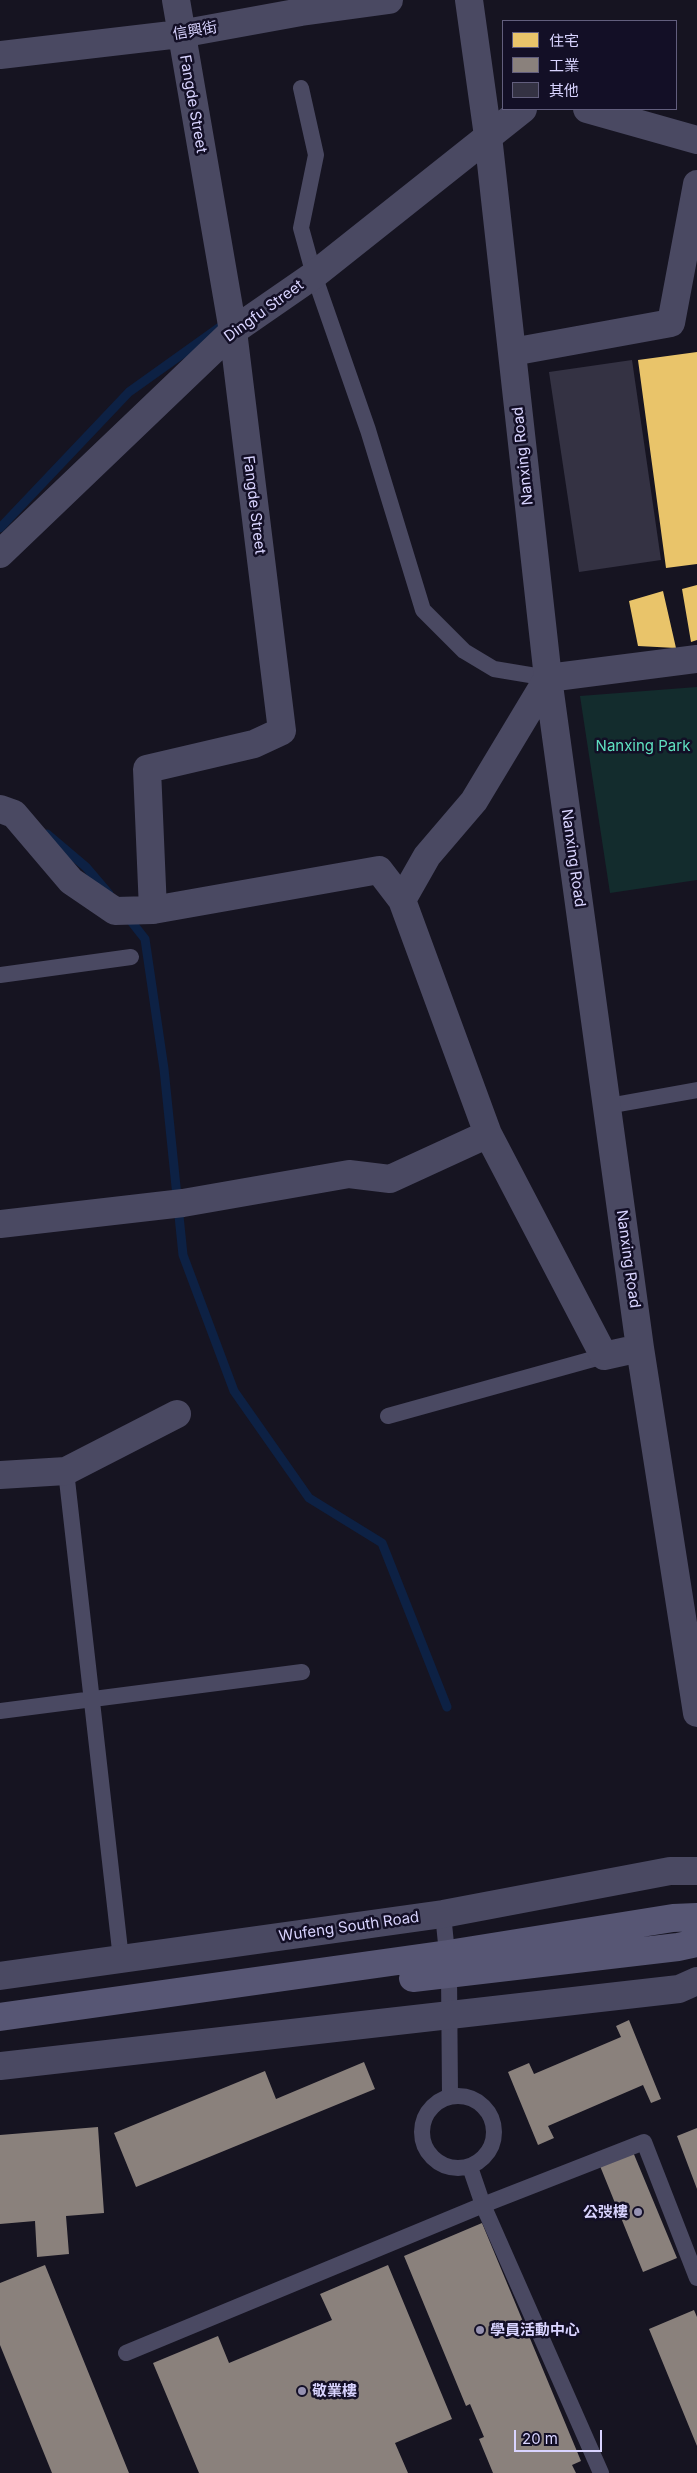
<!DOCTYPE html>
<html>
<head>
<meta charset="utf-8">
<style>
	body { margin:0 }
	#map { position:relative; width:697px; height:2473px; overflow:hidden; background:#161421; font-family:Inter,"Noto Sans TC",sans-serif }
	canvas { display:block }
	.legend { position:absolute; left:502px; top:20px; width:175px; height:90px; box-sizing:border-box; background:#130f26; border:1px solid #625e7d; margin:0; padding:6px 9px; list-style:none; font-size:15px; color:#d9d4ff }
	.legend li { display:flex; align-items:center; gap:10px; height:25px }
	.legend b { width:25px; border:1px solid #625e7d }
	.scale { position:absolute; left:514px; top:2430px; width:88px; height:22px; box-sizing:border-box; border:2px solid #d9d4ff; border-top:0; padding-left:6px; font-size:15px; line-height:18px; white-space:nowrap; color:#d9d4ff; -webkit-text-stroke:4px #130f26; paint-order:stroke }
</style>
</head>
<body>
<div id="map">
<canvas width="697" height="2473"></canvas>
<ul class="legend">
<li><b style="height:14px;background:#e9c46a"></b>住宅</li>
<li><b style="height:14px;background:#8a817c"></b>工業</li>
<li><b style="height:14px;background:#343243"></b>其他</li>
</ul>
<div class="scale">20 m</div>
</div>
<script>
const c = document.querySelector('canvas').getContext('2d');
c.lineJoin = 'round';
function fillPath(path, color) { c.fillStyle = color; c.fill(path, 'evenodd'); }
const toPath = rows => new Path2D(rows.map(r => 'M' + r).join(''));
function stroke(path, color, width, dash) { c.strokeStyle = color; c.lineWidth = width; c.lineCap = dash ? 'butt' : 'round'; c.setLineDash(dash || []); c.stroke(path); }
function label(font, color, halo, rows, align = 'center') {
  c.font = font + ' Inter,"Noto Sans TC",sans-serif'; c.lineWidth = 5; c.setLineDash([]); c.textBaseline = 'middle'; c.strokeStyle = halo; c.fillStyle = color; for (const [text, x, y, turn = 0] of rows) {
    c.save(); c.translate(x, y); c.rotate((+turn || 0) * Math.PI / 180); c.textAlign = isNaN(turn) ? turn : align; if (halo) c.strokeText(text, 0, 0); c.fillText(text, 0, 0); c.restore();
  }
}
fillPath(toPath([
	[697,687,697,880,610,893,580,696]
]), '#132c2d');
fillPath(toPath([
	[697,352,697,564,666,568,638,360],
	[697,585,697,640,691,642,682,589],
	[663,591,676,648,638,646,629,601]
]), '#e9c46a');
fillPath(toPath([
	[629,2020,661,2099,651,2103,643,2085,548,2126,554,2138,538,2145,508,2072,529,2063,534,2074,621,2037,616,2026],
	[364,2062,375,2089,136,2187,114,2133,265,2071,276,2099],
	[98,2127,104,2213,66,2216,69,2254,37,2257,35,2221,0,2224,0,2135],
	[697,2128,697,2189,677,2136],
	[633,2152,677,2258,643,2272,600,2166],
	[482,2223,581,2461,572,2465,576,2473,493,2473,479,2439,484,2437,470,2404,466,2406,404,2256],
	[45,2265,129,2473,52,2473,0,2345,0,2283],
	[388,2265,452,2419,395,2443,408,2473,199,2473,153,2363,218,2336,229,2363,332,2320,320,2294],
	[694,2310,697,2317,697,2446,649,2329]
]), '#8a817c');
stroke(toPath([
	[0,528,129,392,220,327],
	[47,834,86,867,109,894],
	[127,916,145,939,164,1069,183,1255,234,1391,309,1498,382,1543,447,1707]
]), '#0d2144', 9);
fillPath(toPath([
	[632,360,661,560,579,572,549,372]
]), '#343243');
stroke(toPath([
	[301,88,316,155,301,228,314,275,368,430,423,610,464,651,494,669,548,678],
	[0,975,131,957],
	[608,1106,697,1090],
	[388,1416,604,1356],
	[66,1471,121,1959],
	[0,1711,302,1672],
	[443,1914,449,1973,450,2097],
	'422 2132a36 36 0 1 1 72 0a36 36 0 1 1-72 0Z',
	[470,2167,483,2205,644,2142,697,2278],
	[126,2353,483,2205,601,2473]
]), '#4a4962', 16);
stroke(toPath([
	[469,0,488,136,548,678,640,1348,697,1713],
	[0,55,180,34,301,12,389,0],
	[587,109,697,140],
	[512,352,671,323,697,184],
	[0,554,233,331,314,275,523,109],
	[0,809,14,814,71,881,115,911,153,910,379,870,402,900,427,856,474,801,548,678,697,659],
	[402,900,488,1134,604,1356,640,1348],
	[153,910,147,769,254,744,282,731,233,331,176,0],
	[0,1224,183,1203,349,1174,390,1179,488,1134],
	[0,1475,66,1471,177,1414],
	[0,1976,443,1914,670,1871,697,1871],
	[0,2066,679,1989,697,1981]
]), '#4a4962', 28);
stroke(toPath([
	[413,1978,678,1947,697,1943],
	[0,2017,448,1954,673,1918,697,1917]
]), '#575674', 28);
for (const [x, y, r, color] of [
	[638,2212,5,"#9591b1"],
	[480,2330,5,"#9591b1"],
	[302,2391,5,"#9591b1"]
]) { const dot = new Path2D(); dot.arc(x, y, r, 0, 2 * Math.PI); c.fillStyle = color; c.fill(dot); stroke(dot, '#130f26', 2); }
label('15px', '#d9d4ff', '#130f26', [
	["信興街",195,31,-10],
	["Fangde Street",193,104,80],
	["Dingfu Street",264,311,-36],
	["Nanxing Road",523,456,-96],
	["Fangde Street",254,505,83],
	["Nanxing Road",573,858,82],
	["Nanxing Road",628,1259,82],
	["Wufeng South Road",349,1927,-8]
]);
label('15px', '#5fe0c0', '#130f26', [
	["Nanxing Park",643,746]
]);
label('bold 15px', '#d9d4ff', '#130f26', [
	["公弢樓",628,2212,"right"],
	["學員活動中心",490,2330],
	["敬業樓",312,2391]
], 'left');
</script>
</body>
</html>
